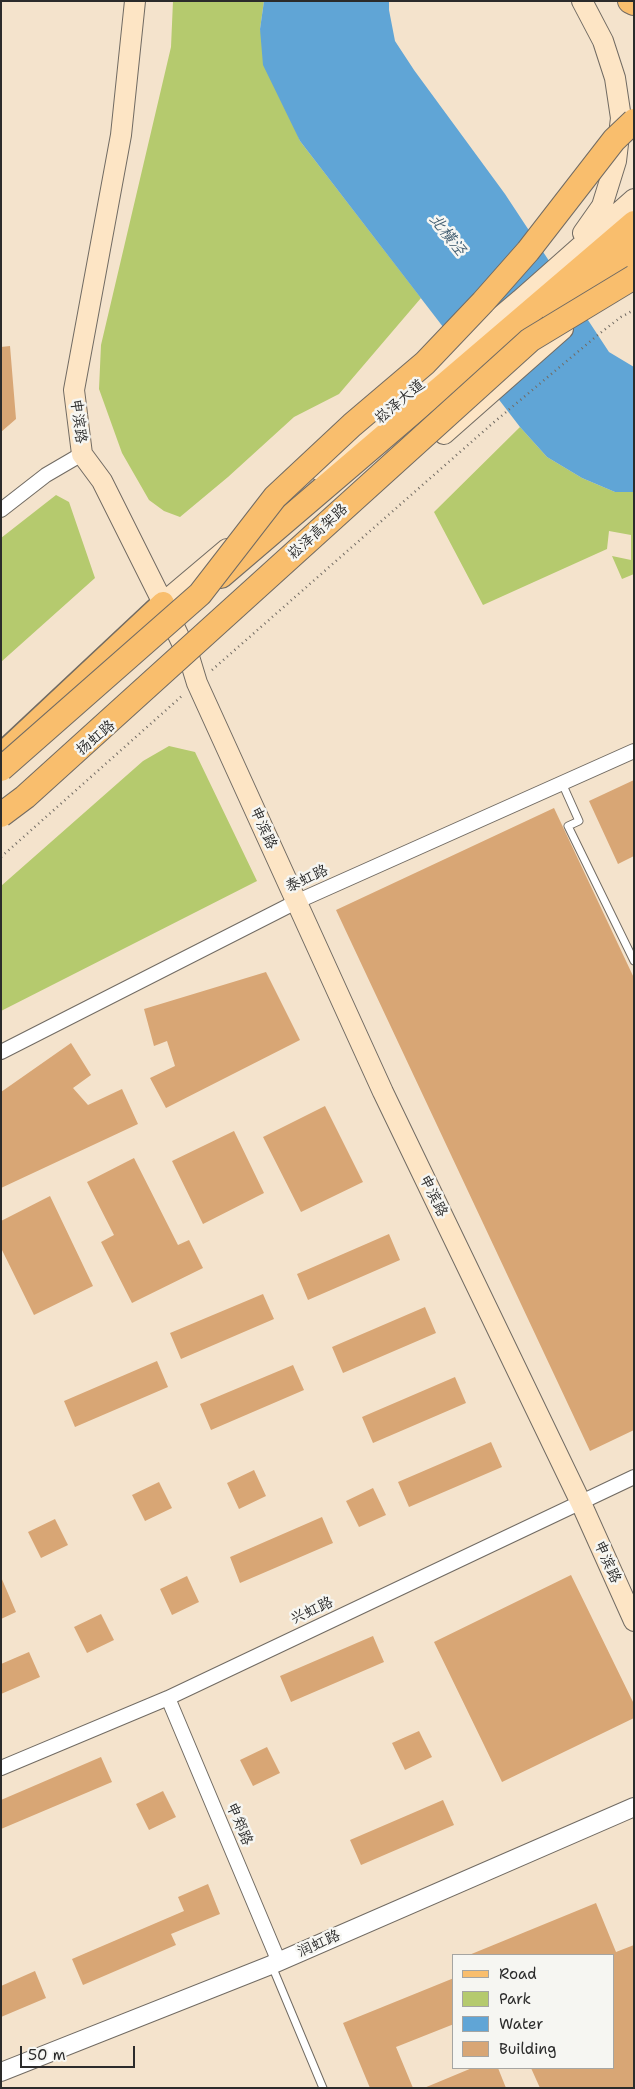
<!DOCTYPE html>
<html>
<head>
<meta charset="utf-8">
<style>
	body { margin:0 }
	#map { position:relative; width:635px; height:2089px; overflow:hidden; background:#f4e3cc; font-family:"Shantell Sans",sans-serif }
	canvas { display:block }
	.frame { position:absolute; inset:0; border:2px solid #2b2b2b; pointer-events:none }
	.legend { position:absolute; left:452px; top:1954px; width:162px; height:115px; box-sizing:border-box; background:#f6f6f2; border:1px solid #a5a5a2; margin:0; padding:6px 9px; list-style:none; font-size:15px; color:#2b2b2b }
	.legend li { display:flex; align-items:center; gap:10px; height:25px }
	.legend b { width:25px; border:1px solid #a5a5a2 }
	.scale { position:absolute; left:20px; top:2046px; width:115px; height:22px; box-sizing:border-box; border:2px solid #2b2b2b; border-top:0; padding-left:6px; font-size:15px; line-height:18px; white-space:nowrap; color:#2b2b2b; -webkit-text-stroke:4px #f6f6f2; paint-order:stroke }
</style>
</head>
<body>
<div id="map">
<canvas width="635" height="2089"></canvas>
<div class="frame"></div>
<ul class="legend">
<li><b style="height:6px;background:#f9be6d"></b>Road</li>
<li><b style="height:14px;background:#b5ca6e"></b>Park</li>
<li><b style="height:14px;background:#60a5d6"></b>Water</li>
<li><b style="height:14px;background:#d8a675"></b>Building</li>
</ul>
<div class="scale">50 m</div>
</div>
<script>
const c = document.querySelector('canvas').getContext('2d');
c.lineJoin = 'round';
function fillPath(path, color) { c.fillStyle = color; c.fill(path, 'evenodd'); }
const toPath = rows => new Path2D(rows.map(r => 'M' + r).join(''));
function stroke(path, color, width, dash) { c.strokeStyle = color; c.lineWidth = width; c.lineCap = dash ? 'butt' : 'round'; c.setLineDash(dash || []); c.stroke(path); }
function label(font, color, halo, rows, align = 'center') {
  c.font = font + ' "Shantell Sans","LXGW WenKai TC",sans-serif'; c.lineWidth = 5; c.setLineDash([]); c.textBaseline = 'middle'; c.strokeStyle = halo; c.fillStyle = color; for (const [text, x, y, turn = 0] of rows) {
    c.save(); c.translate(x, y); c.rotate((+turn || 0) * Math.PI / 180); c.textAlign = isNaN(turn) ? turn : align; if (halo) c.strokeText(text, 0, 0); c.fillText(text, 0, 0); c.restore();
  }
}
fillPath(toPath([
	[173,1,264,1,260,29,300,141,421,298,339,394,294,417,228,477,180,517,164,511,149,500,122,453,99,389,101,345,171,47],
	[520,427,547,457,582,478,615,492,634,492,634,574,622,579,612,556,631,560,631,535,609,531,607,549,483,605,434,512],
	[56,495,69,502,95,578,1,662,1,538],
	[169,746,195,752,257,881,1,1011,1,886,143,761]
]), '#b5ca6e');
fillPath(toPath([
	[264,1,389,1,389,10,395,41,414,70,505,194,609,352,634,367,634,492,615,492,582,478,547,457,520,427,300,141,263,65,260,29]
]), '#60a5d6');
fillPath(toPath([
	[10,346,16,419,1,432,1,347],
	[634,780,634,856,618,864,589,801],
	[554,808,634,978,634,1430,590,1451,336,910],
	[266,972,300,1040,166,1108,150,1078,175,1066,167,1041,154,1046,144,1009],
	[71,1043,91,1075,73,1088,88,1105,122,1089,138,1124,1,1188,1,1092],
	[325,1106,363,1182,301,1212,263,1137],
	[234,1131,264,1193,203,1224,172,1161],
	[134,1158,178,1245,189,1240,203,1268,132,1303,101,1242,114,1235,87,1182],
	[50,1196,93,1286,34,1315,1,1248,1,1221],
	[389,1234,400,1260,308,1300,297,1274],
	[263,1294,274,1319,181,1359,170,1333],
	[425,1307,436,1333,343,1373,332,1347],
	[157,1361,168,1387,75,1427,64,1401],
	[293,1365,304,1390,211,1430,200,1404],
	[455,1377,466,1403,373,1443,362,1417],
	[491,1442,502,1467,409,1507,398,1482],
	[254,1470,266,1496,239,1509,227,1483],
	[159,1482,172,1508,145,1521,132,1495],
	[373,1488,386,1515,359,1527,346,1501],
	[322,1517,333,1543,240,1583,230,1557],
	[55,1519,68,1545,41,1558,28,1532],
	[571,1575,634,1704,634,1718,502,1782,434,1642],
	[187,1576,199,1602,172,1615,160,1589],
	[1,1577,16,1612,1,1619],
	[101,1614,114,1640,87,1653,74,1627],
	[373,1636,384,1662,291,1702,280,1676],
	[29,1652,40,1677,1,1694,1,1664],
	[419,1731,432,1757,405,1770,392,1743],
	[267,1747,280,1773,253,1786,240,1760],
	[101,1757,112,1782,1,1829,1,1800],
	[163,1791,176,1817,149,1830,136,1804],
	[443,1800,454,1825,361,1865,350,1840],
	[208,1884,220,1914,171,1934,176,1945,83,1985,72,1959,184,1911,178,1897],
	[596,1903,616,1952,634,1945,634,2088,540,2088,531,2068,614,2068,614,1955,469,1955],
	[35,1971,46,1998,1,2017,1,1986],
	[454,1978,454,2024,396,2047,413,2088,370,2088,343,2023],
	[472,2068,498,2068,506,2088,424,2088]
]), '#d8a675');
const service = toPath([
	[562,783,579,821,568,826,634,961],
	[272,1966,323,2088]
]);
const minor = toPath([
	[1,510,46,475,82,454],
	[1,1052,296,902,634,751],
	[168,1698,279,1962],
	[1,1768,168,1698,634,1477]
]);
const tertiary = toPath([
	[1,2072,271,1965,634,1807]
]);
const secondary = toPath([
	[135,1,121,135,74,390,82,454,102,481,163,603,190,660,197,683,383,1092,581,1503,634,1621],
	[582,1,603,41,615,78,621,118,616,161,602,206,583,233],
	[444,434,563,329],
	[319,470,520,300,634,199],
	[163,603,227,549]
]);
const primary = toPath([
	[4,752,163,603]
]);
const trunk = toPath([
	[630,1,634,3],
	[555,317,634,249],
	[221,576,634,223]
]);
stroke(service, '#716b63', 9);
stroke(minor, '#716b63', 16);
stroke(tertiary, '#716b63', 20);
stroke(secondary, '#716b63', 22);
stroke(primary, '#716b63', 25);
stroke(trunk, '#716b63', 26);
stroke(toPath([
	[212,670,493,423,599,334,621,317,634,310],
	[1,857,183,695]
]), '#716b63', 2.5, [1, 4]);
stroke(service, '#fff', 7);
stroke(minor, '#fff', 14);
stroke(tertiary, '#fff', 18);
stroke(secondary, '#fde5c5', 20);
stroke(primary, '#f9be6d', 22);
stroke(trunk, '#f9be6d', 24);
const trunkBridge = toPath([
	[1,769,200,594,275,497,352,425,425,363,483,302,528,251,614,140,634,121],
	[1,815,25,797,530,340,634,277]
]);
stroke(trunkBridge, '#716b63', 26, []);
stroke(trunkBridge, '#f9be6d', 24);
label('15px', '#2b2b2b', '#f6f6f2', [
	["崧泽大道",400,402,-40],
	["申滨路",78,421,83],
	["崧泽高架路",318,532,-42],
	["扬虹路",96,738,-40],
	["申滨路",263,828,66],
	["泰虹路",307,879,-25],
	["申滨路",433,1196,64],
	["申滨路",607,1562,66],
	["兴虹路",312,1611,-25],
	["申郑路",239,1824,67],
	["润虹路",319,1944,-24]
]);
label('italic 16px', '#405c6f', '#f6f6f2', [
	["北横泾",447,235,52]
]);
</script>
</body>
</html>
